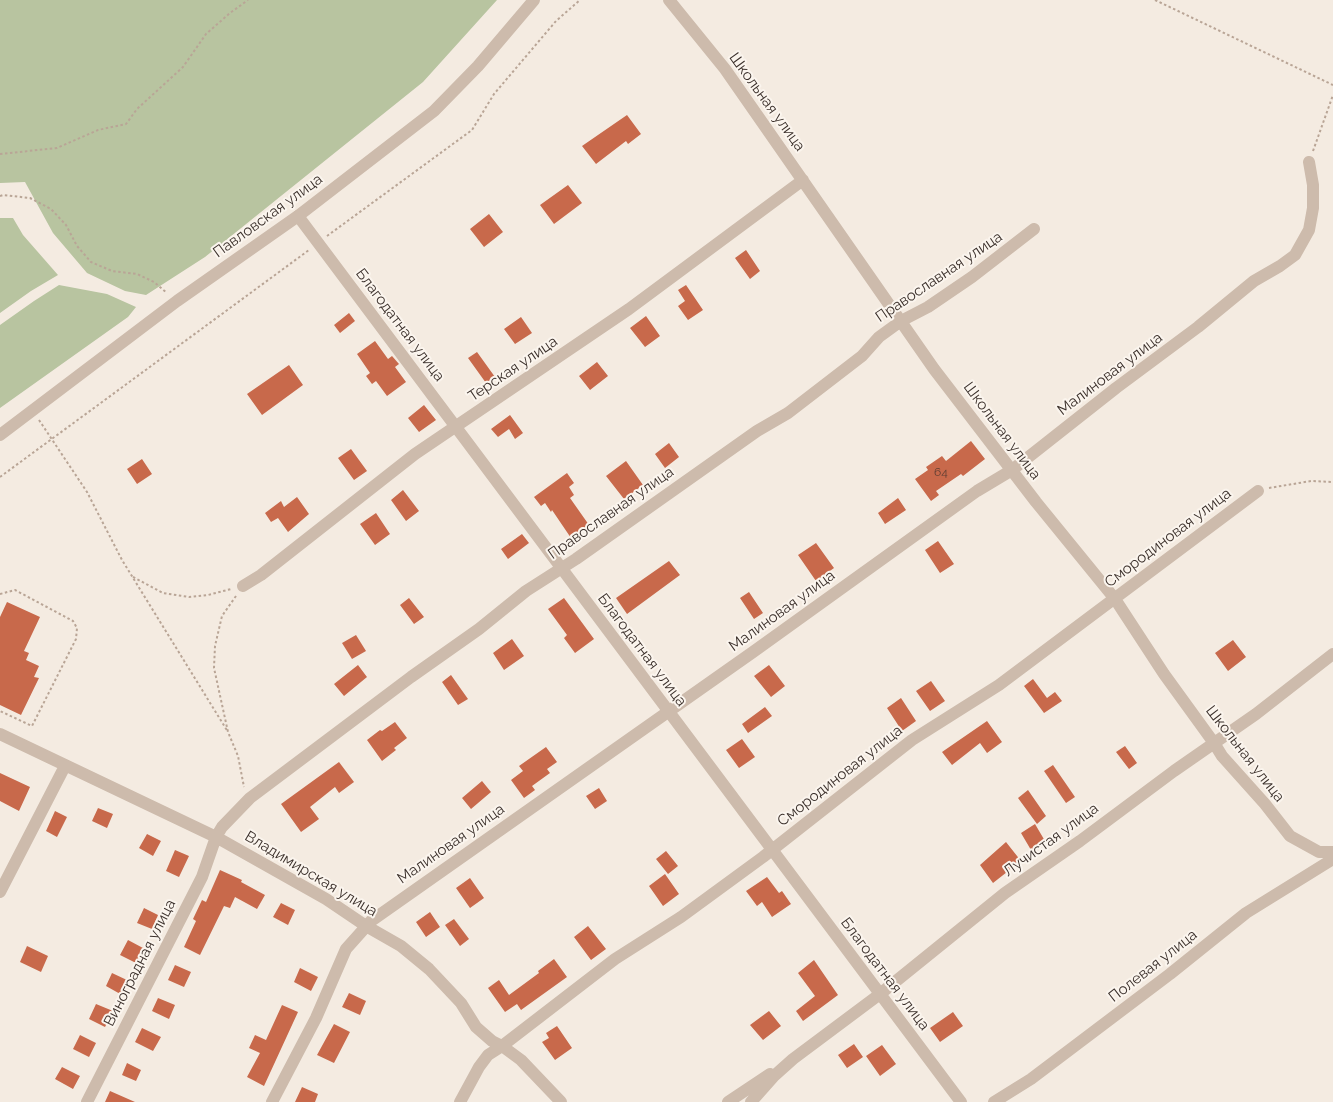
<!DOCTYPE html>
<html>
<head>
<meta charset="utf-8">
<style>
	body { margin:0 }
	canvas { display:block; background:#f4ebe1 }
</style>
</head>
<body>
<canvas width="1333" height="1102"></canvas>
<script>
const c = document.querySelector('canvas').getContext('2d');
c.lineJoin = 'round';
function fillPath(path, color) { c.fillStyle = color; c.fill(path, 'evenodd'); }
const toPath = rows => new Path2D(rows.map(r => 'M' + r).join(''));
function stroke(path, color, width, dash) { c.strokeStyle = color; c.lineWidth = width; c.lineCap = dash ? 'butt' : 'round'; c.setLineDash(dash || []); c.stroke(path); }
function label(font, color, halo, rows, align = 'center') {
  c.font = font + ' Raleway,sans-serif'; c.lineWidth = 4; c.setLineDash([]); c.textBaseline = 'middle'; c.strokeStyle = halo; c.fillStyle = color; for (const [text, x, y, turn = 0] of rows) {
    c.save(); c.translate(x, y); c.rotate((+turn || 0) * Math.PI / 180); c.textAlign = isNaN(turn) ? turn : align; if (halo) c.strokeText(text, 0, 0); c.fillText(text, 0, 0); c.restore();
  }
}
fillPath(toPath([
	[0,0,497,0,423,82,205,257,146,295,125,291,87,273,53,233,25,182,0,183],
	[0,218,13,218,23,235,58,275,31,291,0,313],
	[59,285,107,294,136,307,128,317,0,408,0,325,34,301]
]), '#b8c4a0');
fillPath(toPath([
	[627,115,641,134,628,144,626,141,596,164,582,146],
	[568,185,582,203,554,224,540,205],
	[489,214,503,232,484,247,470,229],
	[746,250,760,271,750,279,735,258],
	[686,285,703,310,688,320,678,306,685,301,678,290],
	[349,313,355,321,340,333,334,325],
	[646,316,660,336,645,347,630,328],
	[521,317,532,333,515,344,504,329],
	[375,341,388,359,392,356,399,364,395,367,406,382,387,396,376,381,372,384,366,376,370,373,357,354],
	[477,352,495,377,486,383,468,358],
	[597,362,608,376,590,390,579,376],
	[289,365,303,385,262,415,247,394],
	[424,405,436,420,419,432,408,418],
	[510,415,523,433,515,439,509,429,498,437,491,429],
	[971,441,985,459,963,476,961,474,936,491,939,495,931,501,915,479,928,470,926,467,942,456,946,461],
	[669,443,679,457,665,468,655,454],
	[351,449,367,471,354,480,338,458],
	[142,459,152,474,137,484,127,469],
	[626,461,643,485,624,499,606,476],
	[567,473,574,483,569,487,574,495,570,498,589,525,571,538,552,510,551,512,545,503,541,506,534,497],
	[403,490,419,511,406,521,391,500],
	[297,497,309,514,288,532,278,518,271,522,265,513,281,501,284,507],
	[898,498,906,510,885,524,878,513],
	[376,513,390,534,375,545,360,524],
	[522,534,529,543,508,559,501,549],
	[938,541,954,564,940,573,925,550],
	[816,543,834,568,816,581,798,555],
	[669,561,680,575,627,614,616,598],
	[749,592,763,613,754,619,740,598],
	[409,598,424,617,414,624,400,605],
	[564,598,594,639,575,653,564,638,567,635,548,609],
	[7,602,40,617,24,651,29,653,26,660,39,666,34,677,39,678,21,715,0,705,0,617],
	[356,635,366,651,352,659,342,643],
	[512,639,524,656,504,670,493,653],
	[1233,640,1246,657,1228,671,1215,653],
	[358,665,367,677,344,696,334,684],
	[769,665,785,686,771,697,754,676],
	[451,675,468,699,458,705,442,682],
	[1033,679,1047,698,1055,692,1062,701,1044,713,1024,686],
	[931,681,945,701,930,711,916,691],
	[901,698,916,721,902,731,887,708],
	[765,707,772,716,748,733,742,724],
	[987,721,1002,742,987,753,980,743,952,765,942,752],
	[395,722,407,738,394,748,396,750,382,761,367,740,380,730,382,731],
	[742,739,755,757,739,768,726,750],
	[1125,746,1137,763,1129,769,1116,752],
	[546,747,557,762,547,769,550,773,532,786,535,790,524,798,511,780,523,771,519,766],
	[339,762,354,782,339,793,335,787,310,807,319,819,301,832,281,804],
	[1053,765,1075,797,1066,803,1044,771],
	[0,773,30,787,19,811,0,801],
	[482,781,491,792,471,809,462,798],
	[599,788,607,801,595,809,586,796],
	[1028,790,1046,816,1037,824,1018,798],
	[98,808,113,814,107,828,92,821],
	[55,811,67,817,57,837,46,831],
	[1035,824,1045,841,1031,850,1021,833],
	[147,834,161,841,153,856,139,848],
	[1006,842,1021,861,993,883,980,865],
	[175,850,189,856,179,877,166,871],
	[666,851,678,866,668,874,656,859],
	[220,870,242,880,241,882,265,895,257,909,235,897,230,908,224,906,200,955,184,947,196,921,193,919,202,900,206,902],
	[665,874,679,894,663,906,649,886],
	[767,877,779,893,782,891,791,904,772,917,762,902,757,906,746,891],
	[470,878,484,898,470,908,456,888],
	[281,903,295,910,288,925,273,917],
	[144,908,158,915,152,929,137,923],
	[430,912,440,927,426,937,416,922],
	[454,919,469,939,460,946,445,925],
	[588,926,606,949,591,960,574,937],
	[128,940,143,948,136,963,120,955],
	[27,946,48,956,41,972,20,962],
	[554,959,567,977,521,1010,517,1004,505,1012,488,988,499,980,509,995,539,973,538,971],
	[814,960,838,995,803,1021,796,1011,815,996,798,973],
	[175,965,191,972,184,987,168,980],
	[300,968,318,977,311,991,294,982],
	[112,973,129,981,122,995,106,986],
	[349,993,366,1001,360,1015,342,1007],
	[158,998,175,1005,169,1019,152,1011],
	[96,1004,113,1011,105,1027,89,1019],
	[282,1005,298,1012,264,1086,247,1077,260,1053,249,1048,255,1035,266,1040],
	[769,1011,781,1026,763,1040,750,1025],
	[953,1012,963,1026,940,1042,930,1028],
	[334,1024,350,1032,334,1063,317,1055],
	[557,1026,572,1048,555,1060,542,1042,549,1038,546,1033],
	[142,1028,161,1037,153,1051,135,1042],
	[80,1035,96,1043,89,1057,73,1049],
	[854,1044,863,1057,847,1068,838,1055],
	[882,1045,896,1064,880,1076,866,1056],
	[127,1063,141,1070,136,1081,122,1075],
	[62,1067,80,1076,73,1089,55,1079],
	[302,1087,318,1094,315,1102,295,1102],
	[110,1091,135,1102,105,1102]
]), '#c8694b');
stroke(toPath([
	[1155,0,1333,85],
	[1313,151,1333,95],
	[0,154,57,148,98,130,126,124,137,109,183,67,206,34,230,13,248,0],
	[0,196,3,195,30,198,51,209,66,225,77,246,91,262,112,271,137,274,154,282,167,293],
	[327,236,472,130,494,94,556,21,580,0],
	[39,420,87,492,122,560,228,732],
	[0,477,309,250],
	[1269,488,1311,481,1333,482],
	[133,577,163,593,189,597,208,595,231,589],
	[0,594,15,590,73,621,77,628,76,639,32,726,0,711],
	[236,596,222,616,215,646,214,668,228,732,238,756,244,787]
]), '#b9a596', 2, [2.5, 2.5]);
stroke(toPath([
	[669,0,725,69,934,369,1036,502,1115,599,1164,674,1214,743,1222,756,1265,804,1290,836,1319,852,1333,852],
	[298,216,961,1102],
	[243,586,261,575,415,454,629,309,803,180],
	[0,734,216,837,326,899,366,926,401,946,429,969,461,1003,476,1027,492,1041,502,1046,521,1060,561,1102],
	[0,892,65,766],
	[87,1102,202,877,216,837,222,827,250,798,411,677,479,629,526,591,576,559,757,431,788,413,862,356,879,337,901,321,928,307,972,277,1034,229],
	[272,1102,316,1018,346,949,371,921,753,652,977,491,1012,470,1116,388,1198,327,1254,281,1280,266,1295,255,1309,230,1313,208,1313,185,1309,162],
	[460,1102,479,1067,488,1055,502,1046,615,959,681,917,763,857,912,740,999,685,1258,491],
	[728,1102,770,1074],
	[751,1102,774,1076,793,1059,880,994,1005,893,1080,841,1174,771,1256,714,1333,654],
	[994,1102,1031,1079,1170,974,1246,913,1333,859]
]), '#cdbbac', 12);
stroke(toPath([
	[0,435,177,301,298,216,434,111,478,66,534,0]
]), '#cdbbac', 12);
label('12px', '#5e3e33', null, [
	["64",941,472]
]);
label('15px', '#3b302b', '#fbf5ee', [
	["Школьная улица",767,102,54],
	["Павловская улица",268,216,-36],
	["Православная улица",939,277,-34],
	["Благодатная улица",400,325,53],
	["Терская улица",513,369,-34],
	["Малиновая улица",1110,374,-37],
	["Школьная улица",1002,431,53],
	["Православная улица",611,513,-35],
	["Смородиновая улица",1168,538,-37],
	["Малиновая улица",782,611,-36],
	["Благодатная улица",642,650,53],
	["Школьная улица",1245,754,52],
	["Смородиновая улица",840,776,-38],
	["Лучистая улица",1051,840,-36],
	["Малиновая улица",451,844,-35],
	["Владимирская улица",311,874,31],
	["Виноградная улица",140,963,-63],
	["Полевая улица",1153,966,-38],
	["Благодатная улица",885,974,53]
]);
</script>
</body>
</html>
